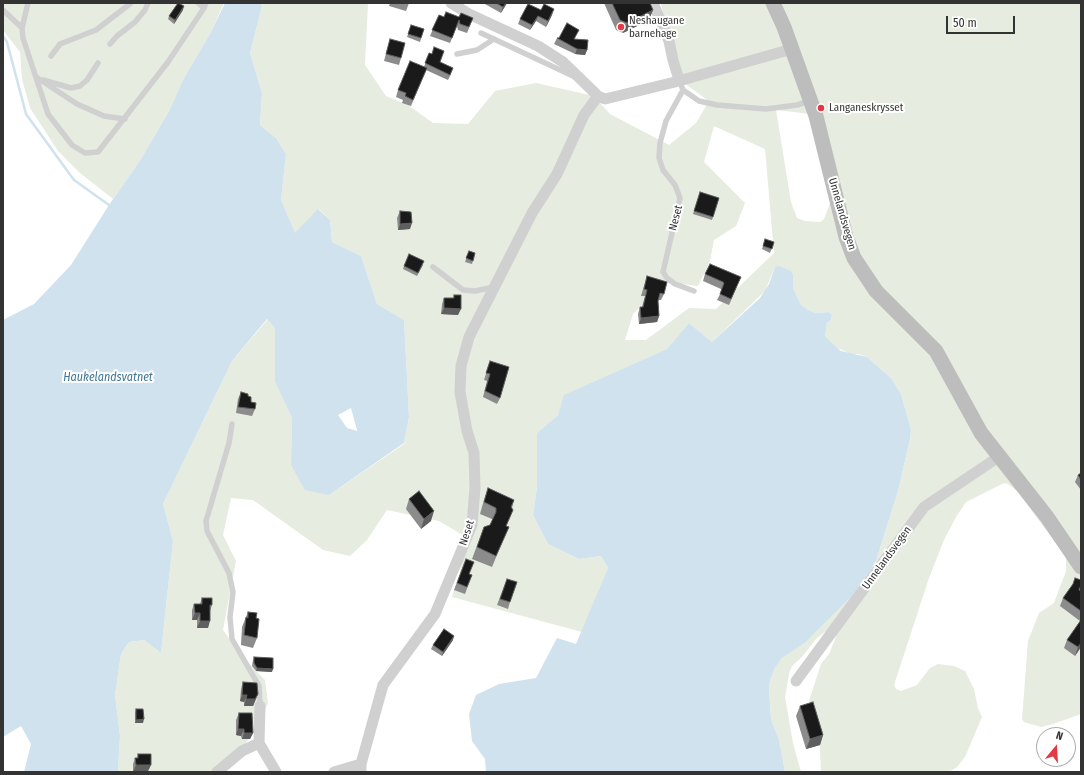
<!DOCTYPE html>
<html>
<head>
<meta charset="utf-8">
<style>
	body { margin:0 }
	#map { position:relative; width:1084px; height:775px; overflow:hidden; background:#fff; font-family:"Fira Sans Condensed",sans-serif }
	canvas { display:block }
	.frame { position:absolute; inset:0; border:4px solid #333; pointer-events:none }
	.north { position:absolute; left:1036px; top:727px; width:40px; height:40px; box-sizing:border-box; background:#fff; border:1px solid #adadad; border-radius:50%; rotate:18deg; font-size:11px; font-weight:700; line-height:16px; text-align:center; color:#333 }
	.north::after { content:''; display:block; margin:auto; width:14px; height:18px; background:#e63946; clip-path:polygon(50% 0,100% 100%,50% 72%,0 100%) }
	.scale { position:absolute; left:946px; top:16px; width:69px; height:18px; box-sizing:border-box; border:2px solid #333; border-top:0; padding-left:5px; font-size:12px; line-height:14px; white-space:nowrap; color:#333; -webkit-text-stroke:3px #fff; paint-order:stroke }
</style>
</head>
<body>
<div id="map">
<canvas width="1084" height="775"></canvas>
<div class="frame"></div>
<div class="north">N</div>
<div class="scale">50 m</div>
</div>
<script>
const c = document.querySelector('canvas').getContext('2d');
c.lineJoin = 'round';
function fillPath(path, color) { c.fillStyle = color; c.fill(path, 'evenodd'); }
const toPath = rows => new Path2D(rows.map(r => 'M' + r).join(''));
function stroke(path, color, width, dash) { c.strokeStyle = color; c.lineWidth = width; c.lineCap = dash ? 'butt' : 'round'; c.setLineDash(dash || []); c.stroke(path); }
function label(font, color, halo, rows, align = 'center') {
  c.font = font + ' "Fira Sans Condensed",sans-serif'; c.lineWidth = 4; c.setLineDash([]); c.textBaseline = 'middle'; c.strokeStyle = halo; c.fillStyle = color; for (const [text, x, y, turn = 0] of rows) {
    c.save(); c.translate(x, y); c.rotate((+turn || 0) * Math.PI / 180); c.textAlign = isNaN(turn) ? turn : align; if (halo) c.strokeText(text, 0, 0); c.fillText(text, 0, 0); c.restore();
  }
}
fillPath(toPath([
	[3,3,224,3,211,32,184,78,169,111,141,159,113,199,80,173,58,151,30,108,22,79,20,52,3,30],
	[260,3,368,3,365,65,386,96,408,105,433,123,468,124,495,91,536,83,594,96,610,114,669,145,696,123,709,101,677,78,661,3,1081,3,1081,714,1053,724,1041,727,1024,722,1022,719,1028,641,1039,613,1054,603,1066,571,1066,557,1018,492,1008,484,1004,483,966,502,956,517,944,540,929,578,894,685,896,689,901,691,917,685,930,668,938,664,954,666,965,671,974,689,978,708,982,717,965,757,957,767,949,772,821,772,819,729,809,709,809,701,821,664,829,654,836,637,835,632,826,631,816,639,802,657,792,666,789,674,785,697,793,743,801,772,785,772,779,740,771,719,769,688,770,680,775,668,782,658,805,643,851,597,875,564,898,491,910,439,911,430,901,394,891,378,867,357,858,354,850,354,838,348,825,336,827,323,831,320,832,315,829,312,815,313,807,310,801,305,793,288,793,275,775,267,765,291,712,342,689,323,667,349,565,395,558,415,537,433,537,487,533,515,548,544,579,559,601,556,608,568,582,632,452,597,460,572,466,537,439,521,387,510,367,540,350,556,323,550,253,500,231,498,223,535,236,561,223,630,243,658,265,680,268,703,254,733,225,768,224,772,118,772,120,736,115,695,121,654,129,642,144,640,161,653,173,541,163,504,232,361,268,319,275,328,275,382,292,418,291,465,329,495,404,444,409,417,404,320,377,304,361,256,332,242,330,220,319,209,295,234,281,200,286,154,276,138,260,125,262,93,250,53,262,6],
	[776,110,819,115,834,202,830,203,824,219,820,222,805,221,797,218,791,202],
	[714,126,765,149,774,253,716,309,689,308,646,340,625,340,633,314,666,282,698,286,710,261,714,240,736,226,745,203,704,162]
]), '#e6ecdf');
fillPath(toPath([
	[225,3,260,3,262,6,250,53,262,93,260,125,276,138,286,154,281,200,295,233,318,209,330,220,332,242,361,256,377,304,404,320,409,417,404,443,329,495,305,490,291,465,292,418,275,382,275,328,267,319,232,361,163,504,173,541,161,653,144,640,129,642,121,654,115,695,120,736,118,772,24,772,31,744,21,726,3,737,3,320,34,304,71,265,109,205,141,159,169,111,184,78,211,32],
	[351,408,357,430,357,431,347,428,338,415],
	[779,266,791,271,793,275,793,288,801,305,808,310,815,313,829,312,832,315,831,320,827,323,825,336,841,351,867,357,891,378,901,394,911,430,910,439,898,491,875,564,851,597,805,643,782,658,775,668,770,680,769,688,771,719,779,740,785,772,486,772,485,759,472,741,469,714,476,695,499,684,536,678,557,638,576,644,608,568,601,556,579,559,548,544,533,515,537,487,537,433,558,415,564,395,667,349,689,323,712,342,760,298,769,284,775,267]
]), '#cfe2ee');
stroke(toPath([
	[3,36,7,42,26,114,74,180,109,205]
]), '#cfe2ee', 2.5);
stroke(toPath([
	[28,3,22,28,23,38,48,114,72,145,85,153,98,152,168,62,204,8],
	[198,3,204,8,206,3],
	[3,10,22,28],
	[481,33,573,76],
	[110,44,117,36,135,22,145,10,148,3],
	[457,54,477,50,494,39],
	[51,56,60,44,96,30,131,3],
	[36,77,77,104,104,116,125,119],
	[43,80,71,88,80,86,87,80,98,63],
	[679,80,683,90,699,101,717,105,766,109,797,105,810,101],
	[683,90,666,121,660,143,659,158,663,170,675,185,680,198,663,272,667,278,675,284,694,291],
	[433,267,463,290,475,291,494,287],
	[232,424,229,443,206,521,207,531,229,573,233,592,230,617,232,639,259,686,260,706]
]), '#d0d0d0', 5.5);
stroke(toPath([
	[451,3,469,14,538,46,563,62,598,96,605,99,675,82,792,49],
	[653,3,669,41,673,60,679,80],
	[796,681,924,507,1000,456],
	[259,743,260,706],
	[217,772,242,751,259,743,276,772],
	[334,772,361,764],
	[361,772,361,764,383,685,435,614,472,525,475,488,474,453,467,431,460,392,461,366,469,337,532,213,557,174,584,115,598,96]
]), '#d0d0d0', 11);
stroke(toPath([
	[773,3,784,27,816,116,846,237,854,258,876,291,936,351,981,433,1047,517,1081,567]
]), '#bdbdbd', 15);
fillPath(toPath([
	[390,3,409,3,406,11,389,6],
	[483,3,507,3,501,13],
	[604,3,635,3,653,10,649,20,623,33,616,30],
	[183,10,174,24,168,19,169,16],
	[541,10,552,15,546,27,536,21,530,30,518,24,520,19],
	[439,15,444,17,473,18,467,33,458,30,457,26,450,43,430,36],
	[411,25,424,29,420,42,407,37],
	[576,36,574,39,587,50,585,55,575,54,554,44,557,38],
	[390,39,401,58,399,65,384,61],
	[429,53,440,62,451,74,448,80,426,70,411,106,402,103,403,100,396,97,398,90,424,67],
	[700,192,719,198,712,220,693,214],
	[400,211,410,229,398,230,397,218],
	[765,239,774,242,770,253,762,249],
	[469,251,475,253,472,264,465,262],
	[423,265,417,276,403,269,404,266],
	[705,274,738,284,729,305,717,300,722,290,721,289,703,281],
	[647,276,664,294,661,300,658,300,658,301,659,316,657,322,639,324,638,314,640,307,642,307,645,296,641,296],
	[454,295,458,315,441,314,442,304,444,298,453,298],
	[490,361,500,398,497,404,483,397,487,381,484,380],
	[241,392,248,396,255,409,252,416,236,413,238,399],
	[1081,473,1081,490,1075,482,1078,475],
	[488,488,514,500,512,508,513,510,506,526,509,527,504,538,492,567,472,559,484,527,490,525,492,521,492,519,480,514,484,500],
	[409,499,431,521,421,529,406,509],
	[466,559,470,574,472,575,465,594,454,590],
	[507,579,510,602,508,609,497,605],
	[1079,590,1081,591,1081,647,1075,656,1064,648,1067,640,1080,621,1060,606,1063,598],
	[202,598,212,605,210,611,208,628,197,628,197,620,192,620,192,610,194,604,200,604],
	[248,612,257,638,253,648,241,645,242,627],
	[453,640,442,656,431,649,433,645],
	[254,657,272,672,256,671,252,666,253,660],
	[243,682,258,694,253,706,244,706,244,702,240,701,241,689],
	[800,706,823,735,820,745,806,749,796,716],
	[136,709,143,723,135,723,135,712],
	[239,713,253,733,250,739,242,739,241,736,236,735,236,720],
	[138,754,151,765,148,771,133,772,133,764,135,758,137,758]
]), '#8c8c8c');
fillPath(toPath([
	[506,3,507,3,501,13,503,7],
	[184,6,183,10,174,24,175,20],
	[554,9,552,15,546,27,548,21],
	[653,10,649,20,623,33,627,23],
	[538,16,536,21,530,30,532,25],
	[577,49,587,50,585,55,575,54],
	[412,223,410,229,398,230,400,224],
	[444,308,461,309,458,315,441,314],
	[659,316,657,322,639,324,641,318],
	[434,511,431,521,421,529,424,519],
	[195,613,200,613,197,620,192,620],
	[200,621,210,621,208,628,197,628],
	[454,636,453,640,442,656,443,652],
	[1081,643,1081,647,1075,656,1078,647],
	[257,668,273,669,272,672,256,671],
	[258,694,253,706,244,706,246,699],
	[242,695,247,695,244,702,240,701],
	[144,719,143,723,135,723,136,720],
	[238,729,244,729,241,736,236,735],
	[244,733,253,733,250,739,242,739],
	[823,735,820,745,806,749,810,739],
	[136,765,151,765,148,771,133,772]
]), '#5f5f5f');
const building = toPath([
	[178,3,184,6,175,20,169,16,178,3],
	[496,3,506,3,503,7,496,3],
	[612,3,650,3,653,10,627,23,620,20,612,3],
	[528,4,541,10,544,4,554,9,548,21,538,16,532,25,520,19,528,4],
	[446,12,459,17,461,13,473,18,469,27,460,24,459,20,452,38,432,30,439,15,444,17,446,12],
	[567,23,579,30,574,39,588,40,587,50,577,49,557,38,559,38,567,23],
	[411,25,424,29,421,38,408,34,411,25],
	[390,39,405,43,401,58,386,54,390,39],
	[434,47,444,51,440,62,453,68,450,75,425,63,429,53,432,54,434,47],
	[410,61,427,68,413,100,405,96,406,93,398,90,410,61],
	[700,192,719,198,713,217,694,211,700,192],
	[400,211,411,212,412,223,400,224,400,211],
	[765,239,774,242,772,249,763,246,765,239],
	[469,251,475,253,473,261,466,258,469,251],
	[409,254,424,261,418,273,404,266,409,254],
	[710,264,741,277,731,299,720,294,724,283,723,282,705,274,710,264],
	[647,276,667,282,664,294,660,293,658,301,659,316,641,318,640,307,643,307,647,290,644,289,647,276],
	[454,295,461,295,461,309,444,308,444,298,454,298,454,295],
	[490,361,509,367,500,398,485,391,490,374,486,373,490,361],
	[241,392,248,394,248,396,251,397,251,402,256,403,255,409,238,407,241,392],
	[1081,473,1081,480,1078,475,1081,473],
	[488,488,514,500,511,507,513,510,506,526,509,527,496,556,477,547,484,527,490,525,496,512,496,508,484,502,488,488],
	[419,491,434,511,424,519,409,499,419,491],
	[466,559,474,562,469,574,472,575,467,587,457,583,466,559],
	[1075,578,1081,580,1081,585,1079,590,1081,591,1081,611,1063,598,1073,584,1075,578],
	[507,579,517,582,510,602,500,599,507,579],
	[202,598,212,598,212,605,210,605,210,621,200,621,200,613,195,613,194,604,202,604,202,598],
	[248,612,257,613,256,618,259,619,257,638,244,635,246,617,248,618,248,612],
	[1081,620,1081,643,1078,647,1067,640,1081,620],
	[444,629,454,636,443,652,433,645,444,629],
	[254,657,273,658,273,669,257,668,254,663,254,657],
	[243,682,257,683,258,694,255,699,246,699,247,695,242,695,243,682],
	[813,702,823,735,810,739,800,706,813,702],
	[136,709,143,709,144,719,136,720,136,709],
	[239,713,252,713,253,733,244,733,244,729,238,729,239,713],
	[138,754,151,754,151,765,136,765,135,758,138,758,138,754]
]);
fillPath(building, '#1a1a1a');
stroke(building, '#5f5f5f', 1);
for (const [x, y, r, color] of [
	[621,27,4,"#e63946"],
	[821,108,4,"#e63946"]
]) { const dot = new Path2D(); dot.arc(x, y, r, 0, 2 * Math.PI); c.fillStyle = color; c.fill(dot); stroke(dot, '#fff', 1.5); }
label('11px', '#333', '#fff', [
	["Neshaugane",629,21],
	["barnehage",629,34],
	["Langaneskrysset",829,108]
], 'left');
label('11px', '#333', '#fff', [
	["Unnelandsvegen",842,214,74],
	["Neset",676,218,-76],
	["Neset",467,533,-72],
	["Unnelandsvegen",887,558,-54]
]);
label('italic 12px', '#3f7597', '#fff', [
	["Haukelandsvatnet",108,378]
]);
</script>
</body>
</html>
